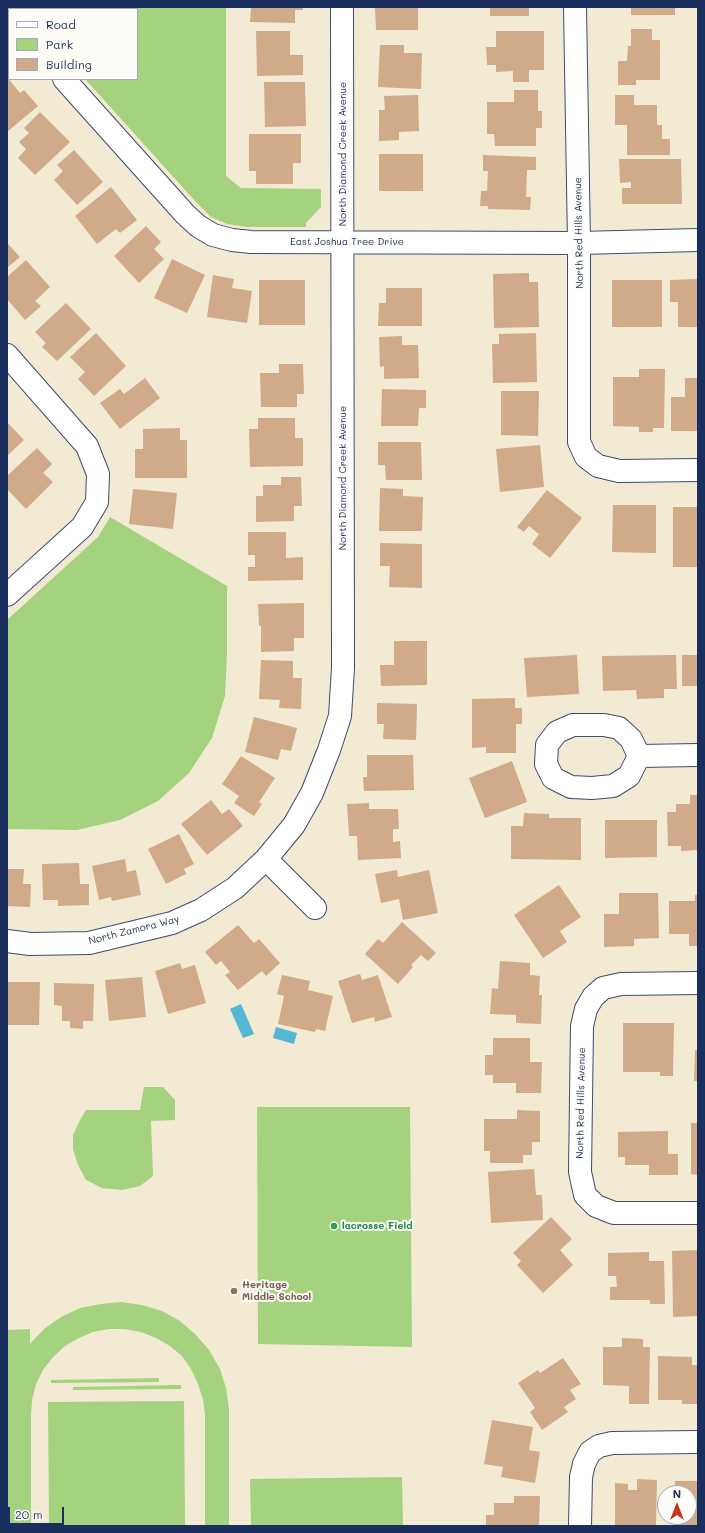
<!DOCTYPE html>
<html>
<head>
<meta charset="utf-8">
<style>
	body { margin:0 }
	#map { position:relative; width:705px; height:1533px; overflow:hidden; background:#f2ead3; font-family:Mali,sans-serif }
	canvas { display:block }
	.frame { position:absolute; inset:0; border:8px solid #1b2f5e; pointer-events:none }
	.legend { position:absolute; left:8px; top:8px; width:130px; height:72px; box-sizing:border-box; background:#fdfcf7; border:1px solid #a3aaba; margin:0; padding:5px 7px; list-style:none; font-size:12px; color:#1b2f5e }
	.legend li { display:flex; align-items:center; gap:8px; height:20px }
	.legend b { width:20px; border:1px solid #a3aaba }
	.north { position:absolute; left:657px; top:1485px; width:40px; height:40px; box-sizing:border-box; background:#fdfcf7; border:1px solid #a3aaba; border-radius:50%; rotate:0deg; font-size:11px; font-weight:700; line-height:16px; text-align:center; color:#1b2f5e }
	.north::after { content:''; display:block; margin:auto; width:14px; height:18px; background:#c8321e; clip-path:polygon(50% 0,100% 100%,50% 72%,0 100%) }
	.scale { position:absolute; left:8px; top:1507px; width:56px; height:18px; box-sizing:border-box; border:2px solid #1b2f5e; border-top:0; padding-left:5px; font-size:12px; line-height:14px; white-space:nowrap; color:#1b2f5e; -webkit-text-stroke:3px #fdfcf7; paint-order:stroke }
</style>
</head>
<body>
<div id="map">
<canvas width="705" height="1533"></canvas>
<div class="frame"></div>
<ul class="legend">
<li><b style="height:5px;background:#fff"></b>Road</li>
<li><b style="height:11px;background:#a5d27f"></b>Park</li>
<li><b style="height:11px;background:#d1aa89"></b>Building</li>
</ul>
<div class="north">N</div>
<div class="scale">20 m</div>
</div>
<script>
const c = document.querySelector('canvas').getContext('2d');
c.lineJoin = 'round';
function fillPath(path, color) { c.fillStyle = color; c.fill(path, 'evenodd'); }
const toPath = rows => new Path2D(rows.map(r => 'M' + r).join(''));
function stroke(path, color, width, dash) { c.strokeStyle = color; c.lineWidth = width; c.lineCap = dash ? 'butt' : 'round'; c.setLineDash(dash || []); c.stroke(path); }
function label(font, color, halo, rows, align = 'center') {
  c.font = font + ' Mali,sans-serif'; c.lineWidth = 4; c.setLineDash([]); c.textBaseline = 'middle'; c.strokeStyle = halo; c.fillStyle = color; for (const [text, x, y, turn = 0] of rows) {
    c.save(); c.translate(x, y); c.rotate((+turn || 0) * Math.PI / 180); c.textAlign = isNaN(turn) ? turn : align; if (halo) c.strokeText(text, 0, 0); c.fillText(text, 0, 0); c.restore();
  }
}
fillPath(toPath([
	[51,7,226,7,226,176,241,188,321,189,321,207,306,223,306,227,247,227,227,224,211,217,195,201,85,79,137,79,137,9,49,9],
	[110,517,227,586,227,655,225,696,212,738,189,773,158,801,120,820,77,830,7,829,7,620,98,537],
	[144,1087,163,1087,175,1100,175,1120,151,1121,153,1176,140,1186,122,1190,102,1188,86,1180,78,1165,73,1149,73,1135,80,1120,86,1110,140,1110],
	[257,1107,410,1107,412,1347,258,1344],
	[121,1302,142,1305,162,1311,180,1321,196,1335,209,1350,220,1369,226,1388,229,1409,229,1526,205,1526,205,1415,203,1399,198,1384,191,1369,182,1356,170,1346,156,1338,141,1332,125,1329,109,1329,93,1332,79,1338,65,1346,53,1357,43,1370,36,1384,32,1400,31,1416,31,1526,7,1526,7,1330,30,1329,30,1344,44,1329,61,1317,80,1308,101,1304],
	[159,1378,159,1382,51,1383,51,1380],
	[181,1385,181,1389,73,1390,73,1387],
	[184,1401,185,1526,49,1526,48,1402],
	[402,1477,403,1526,251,1526,250,1479]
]), '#a5d27f');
fillPath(toPath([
	[241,1004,254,1034,243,1038,230,1009],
	[276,1027,297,1033,294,1044,273,1038]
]), '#56b7d4');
fillPath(toPath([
	[259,7,303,7,303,10,295,10,295,23,250,22,251,8,259,8],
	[375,7,418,7,418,30,376,30],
	[490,7,529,7,529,16,490,16],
	[631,7,675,7,675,15,631,15],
	[631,29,652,29,652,40,660,40,660,80,636,80,636,85,618,85,618,61,627,61,628,46,631,46],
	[256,31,290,31,290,55,303,55,303,75,257,76],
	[496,31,544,31,544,70,529,70,529,82,513,82,513,71,496,72,496,65,487,65,486,47,496,47],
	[380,45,404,45,404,53,422,53,421,89,378,87],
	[7,77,20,93,24,90,38,106,7,132],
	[264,82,305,82,306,126,265,127],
	[514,90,538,90,538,111,542,111,542,128,536,128,536,146,495,146,494,134,487,134,487,102,514,102],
	[418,95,419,131,399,132,399,140,379,141,379,110,385,110,384,96],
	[615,95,634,95,634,105,657,105,657,125,662,125,662,139,670,139,670,155,627,155,627,125,615,125],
	[40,112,70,142,35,175,18,158,26,149,19,142,29,133,24,128],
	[249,134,301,134,301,163,293,163,293,184,256,184,256,171,249,171],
	[74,150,103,182,77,205,54,180,63,171,57,165],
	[379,154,423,154,423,191,379,191],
	[483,155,536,157,536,170,527,170,526,197,531,197,530,210,488,209,488,206,480,206,481,191,487,191,488,171,483,171],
	[619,159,681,159,682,204,622,204,622,188,631,188,631,182,620,183],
	[111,187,137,220,120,233,116,229,97,244,75,216],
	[146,226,161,242,154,249,164,259,139,283,114,256],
	[7,243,20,257,7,268],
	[172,259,205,275,187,313,154,298],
	[26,260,50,287,35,301,41,306,25,320,7,299,7,292,8,291,7,289,7,277],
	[529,273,529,282,538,282,539,327,494,328,493,274],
	[213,275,234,279,232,288,252,291,247,323,207,317],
	[698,279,698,327,678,327,678,302,670,302,670,280],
	[259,280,305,280,305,325,259,325],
	[612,280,662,280,662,327,612,327],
	[386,288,422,288,422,326,378,326,379,303,386,303],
	[66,303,91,329,57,361,42,347,46,343,35,332],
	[96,333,126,366,94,396,78,379,85,372,70,357],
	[536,333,537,382,493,383,492,344,499,344,499,334],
	[402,336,402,345,418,345,419,378,384,379,384,366,380,367,379,337],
	[279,364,303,364,304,394,297,394,297,407,261,407,260,373,279,373],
	[639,369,665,369,664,428,653,428,653,432,639,432,639,427,613,426,613,377,639,377],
	[145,378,160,398,120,429,100,403,120,389,124,394],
	[685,378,698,378,698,431,671,431,671,397,685,397],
	[382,389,426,390,426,408,419,408,418,426,381,426],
	[501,391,539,391,538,436,501,435],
	[258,418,295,418,295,438,303,438,303,466,250,467,249,429,258,429],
	[7,422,24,440,7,456],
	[180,428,180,440,187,440,187,478,135,478,135,449,143,449,143,429],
	[378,442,421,442,422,480,386,480,385,465,378,465],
	[540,445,544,487,500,492,496,449],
	[37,448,52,464,43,473,53,482,26,509,7,489,7,476],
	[281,477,301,477,302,506,294,506,294,521,256,522,256,496,263,496,263,485,281,485],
	[380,488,403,489,403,496,423,497,422,531,379,531],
	[133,489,177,493,173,529,129,524],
	[547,490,582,518,550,558,532,544,539,534,529,526,524,532,517,527],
	[613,505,656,505,656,553,612,552],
	[673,507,698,507,698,567,673,567],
	[248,532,286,532,286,558,303,557,303,580,248,581,248,567,255,567,255,555,248,555],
	[380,543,422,544,422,588,389,587,390,566,380,566],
	[304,603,304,638,294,638,294,651,261,652,261,626,259,626,258,604],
	[394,641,427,641,427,685,381,686,380,665,394,665],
	[577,655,579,694,527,697,524,658],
	[676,655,677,689,664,689,664,698,637,699,636,690,603,691,602,656],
	[682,655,698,655,698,686,682,686],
	[261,660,293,661,293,678,302,678,301,709,279,708,280,700,259,699],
	[515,698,515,708,522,708,522,724,516,724,516,753,486,753,486,747,472,748,472,699],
	[377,703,417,704,416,740,383,739,384,724,377,724],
	[254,717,297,728,291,751,281,749,278,760,245,752],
	[367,755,413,755,414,790,364,791,363,777,367,777],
	[241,756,275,778,259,802,262,804,254,816,234,803,239,796,222,784],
	[512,761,527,802,485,818,469,778],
	[690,795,698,795,698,850,681,851,681,846,668,846,667,812,676,812,676,804,690,804],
	[211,800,222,814,229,809,243,826,207,855,181,824],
	[369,803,369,809,398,809,399,829,393,829,393,842,400,841,401,858,358,860,357,836,349,836,347,804],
	[524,813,549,814,549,818,581,818,581,860,511,859,511,826,523,826],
	[605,820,657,820,657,857,605,858],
	[179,834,194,864,184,869,186,874,166,884,148,849],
	[125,859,127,872,136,870,141,895,112,901,111,897,99,900,92,866],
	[79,863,80,884,89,884,89,905,58,906,58,900,43,900,42,864],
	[7,869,24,869,23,884,31,884,30,907,7,906],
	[397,870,398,877,429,870,438,913,403,920,399,899,381,903,375,874],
	[559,885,581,917,560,931,567,942,543,958,514,915],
	[619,893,658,893,659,938,634,939,634,946,604,947,604,914,619,914],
	[695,895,698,895,698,946,689,946,689,934,669,934,669,901,695,901],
	[402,922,436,953,428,961,421,955,411,965,413,967,398,984,365,954,378,939,383,943],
	[238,925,254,943,259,939,280,963,266,976,262,971,238,990,225,975,230,972,221,961,216,965,205,952],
	[500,961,530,963,530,975,540,976,539,995,542,995,541,1024,516,1023,516,1015,490,1014,492,988,498,989],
	[180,963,182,969,195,965,206,1003,168,1014,155,971],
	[360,974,362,980,378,975,392,1017,375,1022,374,1017,352,1023,338,981],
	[282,975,310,981,308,990,333,996,325,1031,316,1029,315,1032,278,1024,284,996,277,994],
	[142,977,146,1017,109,1021,105,980],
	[7,982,40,982,39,1025,7,1025],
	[54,983,94,984,93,1021,83,1021,83,1029,70,1028,70,1021,62,1021,62,1006,54,1005],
	[623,1023,674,1023,673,1076,660,1076,660,1072,623,1072],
	[493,1038,530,1038,530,1062,542,1062,541,1093,516,1093,516,1083,493,1083,493,1075,485,1075,485,1055,493,1055],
	[695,1050,698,1050,698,1081,694,1081],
	[517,1110,540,1111,540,1142,532,1142,532,1155,523,1155,523,1163,490,1163,490,1151,484,1151,484,1119,517,1119],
	[691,1123,698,1123,698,1175,691,1174],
	[668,1131,668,1154,678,1154,678,1175,649,1175,649,1165,625,1165,625,1157,618,1157,618,1132],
	[534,1169,536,1195,542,1195,543,1220,491,1223,488,1172],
	[551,1217,572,1239,560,1250,573,1265,543,1293,517,1265,521,1261,513,1253],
	[698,1250,698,1316,673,1317,672,1251],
	[649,1252,649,1261,664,1261,665,1304,650,1304,650,1300,610,1300,610,1287,617,1287,616,1276,608,1276,608,1253],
	[622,1338,643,1339,643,1347,650,1347,649,1404,629,1404,629,1386,603,1385,603,1347,622,1347],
	[658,1356,692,1357,692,1365,698,1365,698,1404,682,1404,682,1400,658,1400],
	[563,1358,581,1384,570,1390,576,1399,564,1407,568,1412,542,1430,530,1412,535,1408,518,1383,538,1370,540,1373],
	[492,1420,533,1427,529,1450,540,1452,535,1483,501,1477,503,1467,484,1464],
	[637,1479,657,1480,656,1525,615,1525,615,1483,628,1484,628,1490,637,1490],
	[675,1481,698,1481,698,1526,675,1526,675,1517,689,1517,689,1493,675,1493],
	[514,1496,540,1496,539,1526,486,1526,486,1515,494,1515,494,1503,514,1503]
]), '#d1aa89');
const minor = toPath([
	[575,7,579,243,579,442,586,457,598,466,619,471,698,470],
	[29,9,31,7],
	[7,31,9,30],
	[64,79,185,214,198,226,213,235,232,240,251,242,579,243,698,240],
	[7,355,87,446,98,474,97,502,82,527,7,595],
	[573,725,604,725,619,728,631,739,639,756,629,776,613,786,592,788,571,787,553,778,546,764,547,745,557,732,573,725],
	[639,756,698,755],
	[266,859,315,908],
	[7,941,30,944,89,943,172,923,201,910,235,888,266,859,294,825,312,793,329,750,340,716,343,668,342,7],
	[698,983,621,984,603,988,593,997,586,1009,582,1026,580,1172,585,1195,596,1206,614,1213,698,1213],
	[580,1526,581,1477,584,1464,590,1452,599,1446,612,1443,698,1442]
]);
stroke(minor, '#3b4b70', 24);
stroke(minor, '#fff', 22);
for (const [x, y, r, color] of [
	[334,1226,4,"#2e9e5b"],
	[234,1291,4,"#8d6e63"]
]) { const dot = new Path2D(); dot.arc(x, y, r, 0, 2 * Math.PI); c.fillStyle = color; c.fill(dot); stroke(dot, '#fdfcf7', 1.5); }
label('10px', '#1b2f5e', '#fdfcf7', [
	["North Diamond Creek Avenue",343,154,-90],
	["North Red Hills Avenue",579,233,-91],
	["East Joshua Tree Drive",347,242],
	["North Diamond Creek Avenue",343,478,-90],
	["North Zamora Way",134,930,-14],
	["North Red Hills Avenue",581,1103,-89]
]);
label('bold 10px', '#27864d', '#fdfcf7', [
	["lacrosse Field",342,1226]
], 'left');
label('bold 10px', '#785e54', '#fdfcf7', [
	["Heritage",242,1285],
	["Middle School",242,1297]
], 'left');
</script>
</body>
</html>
